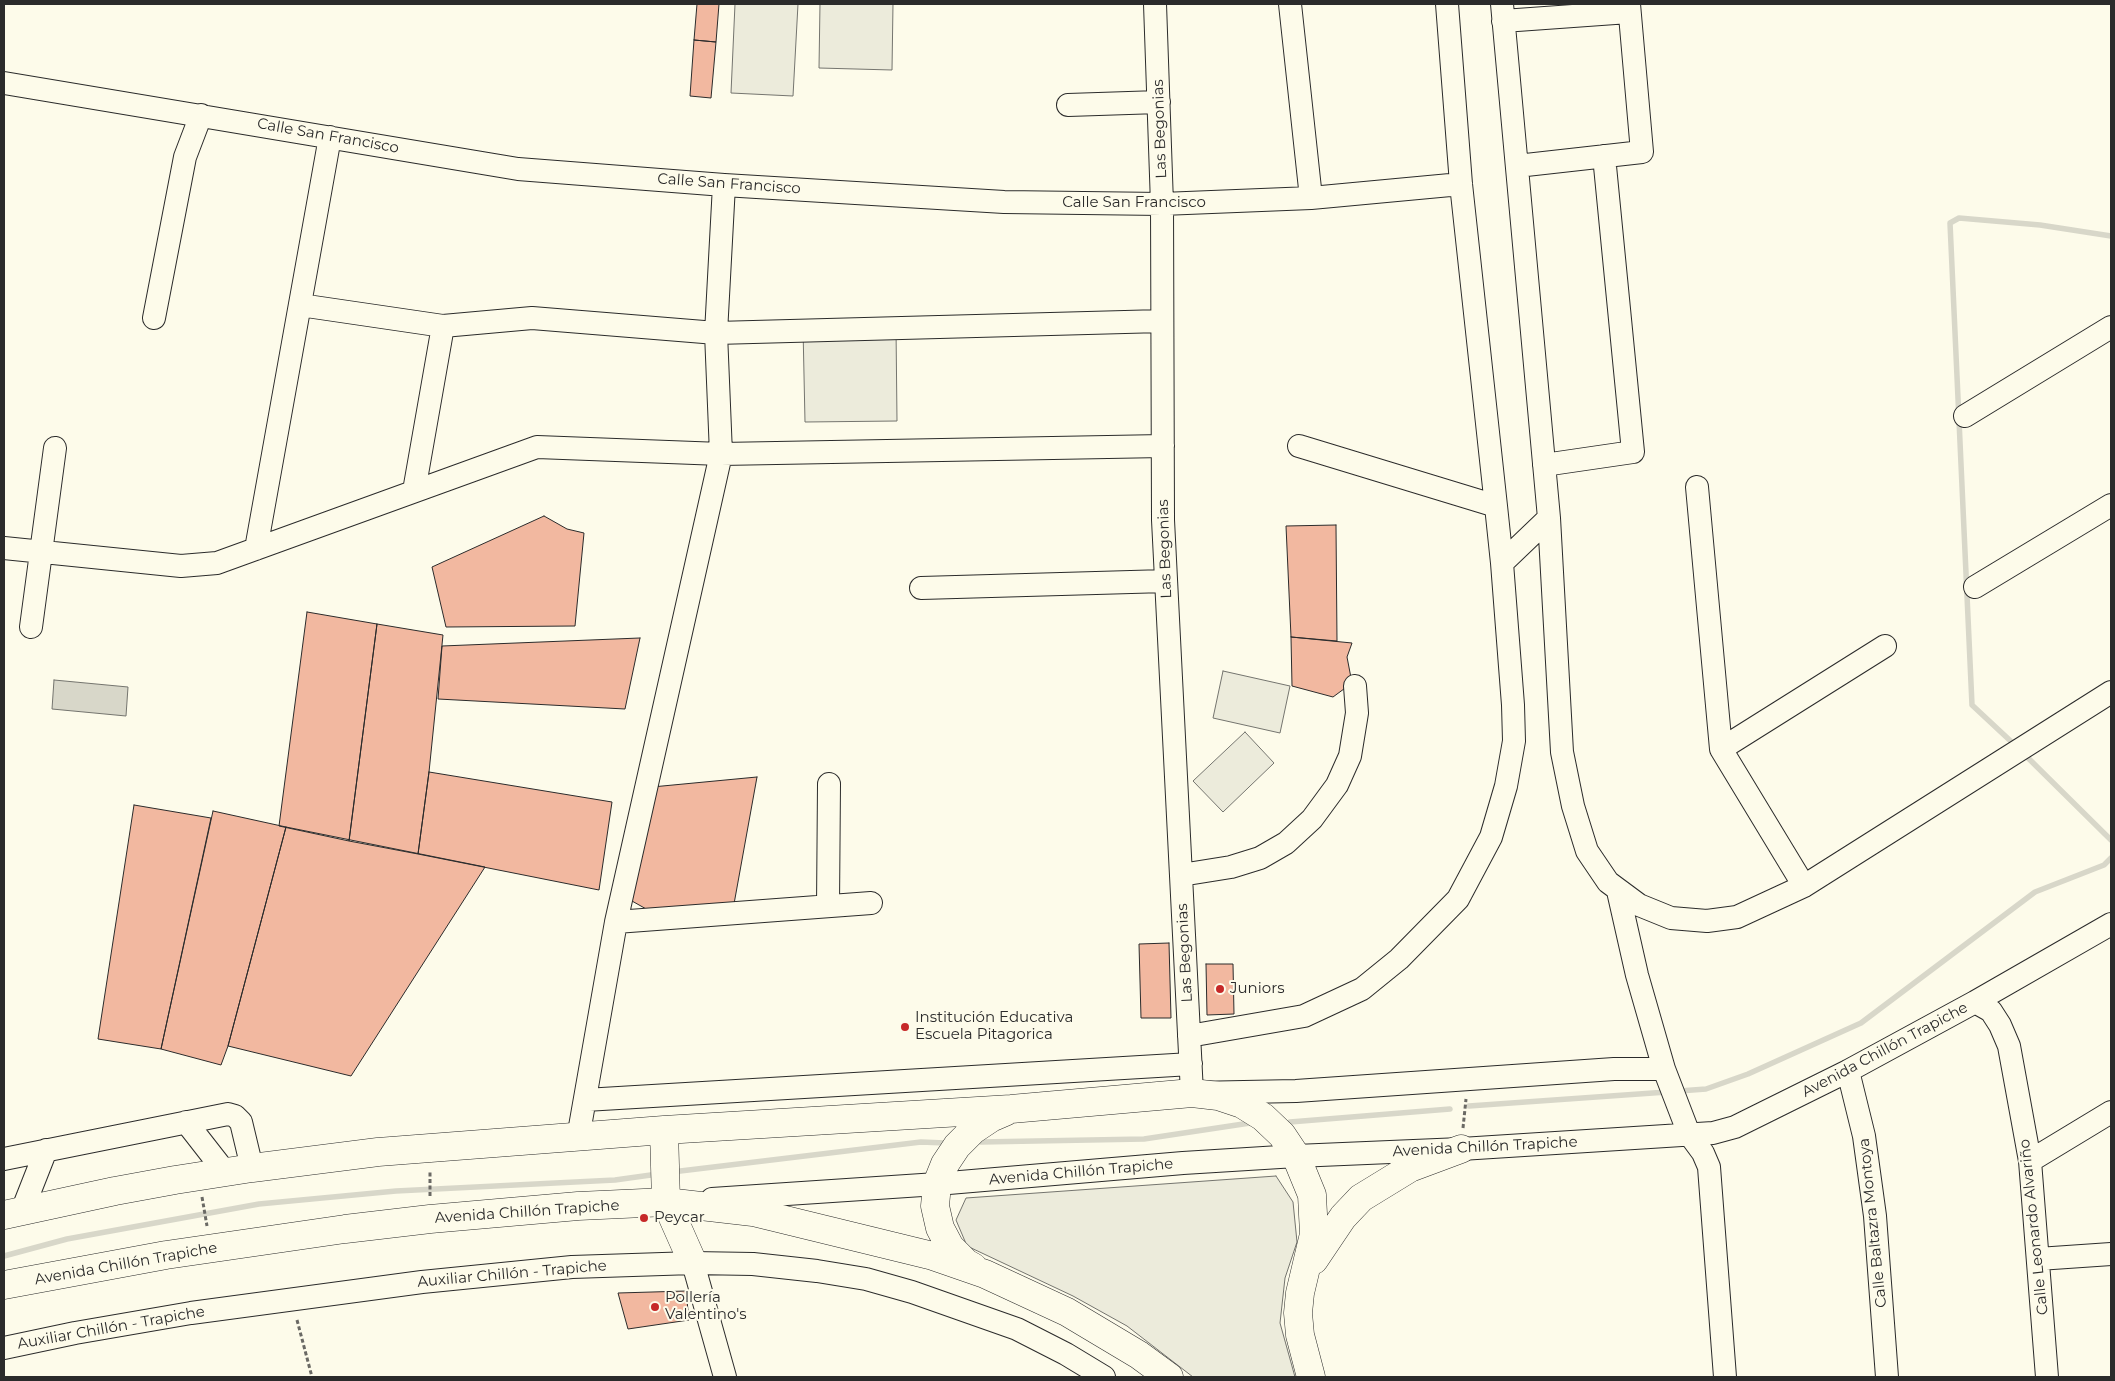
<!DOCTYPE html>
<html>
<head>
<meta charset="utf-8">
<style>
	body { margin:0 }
	#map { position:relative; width:2115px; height:1381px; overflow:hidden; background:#fdfbea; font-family:Montserrat,sans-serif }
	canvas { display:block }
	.frame { position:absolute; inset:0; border:5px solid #2b2b2b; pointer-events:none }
</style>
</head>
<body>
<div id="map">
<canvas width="2115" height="1381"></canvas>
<div class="frame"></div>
</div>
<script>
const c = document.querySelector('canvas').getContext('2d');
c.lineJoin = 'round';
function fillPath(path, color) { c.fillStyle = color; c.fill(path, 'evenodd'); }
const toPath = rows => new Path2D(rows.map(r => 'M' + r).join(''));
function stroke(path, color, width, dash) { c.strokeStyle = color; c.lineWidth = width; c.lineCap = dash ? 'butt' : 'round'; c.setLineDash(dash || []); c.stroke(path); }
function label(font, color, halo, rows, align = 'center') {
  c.font = font + ' Montserrat,sans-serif'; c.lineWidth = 4; c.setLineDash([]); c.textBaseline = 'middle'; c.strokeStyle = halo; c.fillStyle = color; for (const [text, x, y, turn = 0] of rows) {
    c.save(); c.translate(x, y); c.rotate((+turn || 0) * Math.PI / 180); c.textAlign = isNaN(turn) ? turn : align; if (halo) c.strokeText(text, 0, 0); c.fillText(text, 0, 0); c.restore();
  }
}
const green = toPath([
	[735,4,798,4,793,96,731,93,735,4],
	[820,4,893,4,892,70,819,68,820,4],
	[896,326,897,421,805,422,803,328,896,326],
	[1223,671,1290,686,1280,733,1213,718,1223,671],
	[1245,732,1274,763,1223,812,1193,781,1245,732],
	[1276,1176,1293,1202,1297,1242,1285,1278,1280,1323,1295,1377,1193,1377,1127,1326,1073,1296,967,1246,956,1220,966,1198,1276,1176]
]);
fillPath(green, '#ecebdb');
stroke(green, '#74746e', 1);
const water = toPath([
	[54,680,128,687,126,716,52,709,54,680]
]);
fillPath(water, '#d8d7c9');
stroke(water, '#74746e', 1);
stroke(toPath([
	[2017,747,1972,705,1950,223,1959,218,2040,225,2111,236],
	[2023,753,2111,840],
	[1679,1091,1706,1089,1748,1074,1861,1023,2035,892,2104,865,2111,858],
	[1469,1106,1667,1092],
	[1290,1122,1450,1109],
	[981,1142,1144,1139,1250,1123],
	[672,1172,921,1142,945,1143],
	[4,1256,67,1239,259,1204,396,1191,615,1180,658,1174]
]), '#d8d7c9', 5.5);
const building = toPath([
	[697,4,719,4,716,42,694,40,697,4],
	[694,40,716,42,711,98,690,96,694,40],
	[544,516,567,529,584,533,575,626,446,627,432,567,544,516],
	[1336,525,1337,641,1291,637,1286,526,1336,525],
	[307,612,377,624,349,841,279,826,307,612],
	[377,624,443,635,429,772,418,854,349,841,377,624],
	[1291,637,1352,643,1347,657,1352,683,1333,697,1292,686,1291,637],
	[640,638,625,709,438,699,442,646,640,638],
	[429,772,612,802,599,890,418,854,429,772],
	[757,777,734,904,648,910,632,901,652,787,757,777],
	[134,805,211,818,161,1049,98,1039,134,805],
	[213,811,286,827,228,1046,221,1065,161,1049,213,811],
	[286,827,485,867,351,1076,228,1046,286,827],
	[1169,943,1171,1018,1141,1018,1139,944,1169,943],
	[1206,964,1233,964,1234,1014,1207,1015,1206,964],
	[686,1291,689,1320,628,1329,618,1293,686,1291]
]);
fillPath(building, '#f2b8a0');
stroke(building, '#2b2b2b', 1);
const minor = toPath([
	[1155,4,1162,204,1163,520,1192,1093,1296,1091,1614,1069,1664,1069],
	[1290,4,1311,198],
	[1447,4,1461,184,1496,506],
	[1502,4,1549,518,1562,752,1573,806,1587,851,1608,882,1639,905,1671,918,1707,921,1737,917,1804,886,2111,692],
	[1503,21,1629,12],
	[4,83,518,169,724,185,1004,202,1162,204,1311,198,1461,184],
	[1068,105,1159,102],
	[1517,166,1642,152,1629,4],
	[300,305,443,326,532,318,716,333,1162,321],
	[154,318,185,157,201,115],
	[1965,416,2111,327],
	[1299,446,1496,506,1502,563],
	[1544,465,1633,452,1604,156],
	[1697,487,1721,749,1804,886],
	[414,491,443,326],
	[4,548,181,566,217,563,537,447,721,454,1163,446],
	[256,549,330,137],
	[1975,587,2111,505],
	[921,588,1166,581],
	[31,627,55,448],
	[1721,749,1885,646],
	[1181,875,1231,867,1260,858,1286,843,1312,819,1337,785,1350,756,1357,713,1355,686],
	[1618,891,1637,975,1664,1069,1689,1134,1703,1153,1709,1167,1725,1377],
	[828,906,829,784],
	[616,922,871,903],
	[1975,1002,1991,1011,2000,1025,2009,1046,2030,1161,2047,1377],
	[1189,1036,1304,1016,1362,989,1399,959,1458,899,1491,837,1506,786,1514,741,1513,705,1502,563,1549,518],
	[1848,1071,1864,1136,1875,1216,1887,1377],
	[585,1100,1191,1064],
	[186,1122,225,1172],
	[578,1138,616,922,721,454,716,333,724,185],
	[4,1159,228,1114,235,1116,241,1122,252,1168],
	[2030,1161,2111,1112],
	[712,1199,937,1184,1183,1163,1296,1156,1461,1149,1713,1133,1735,1127,1848,1071,1975,1002,2111,924],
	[22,1211,46,1150],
	[2038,1259,2111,1254],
	[693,1263,725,1377],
	[4,1348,75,1333,191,1313,422,1282,572,1267,693,1263,753,1264,817,1271,866,1279,912,1292,1017,1329,1066,1354,1104,1377]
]);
const major = toPath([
	[664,1130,666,1202,693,1263],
	[4,1215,115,1191,175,1180,252,1168,378,1152,664,1130,1011,1109,1192,1093,1218,1096,1242,1104,1263,1117,1282,1135,1296,1156,1312,1195,1314,1234,1300,1293,1298,1313,1300,1335,1311,1377],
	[1314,1260,1343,1217,1361,1198,1410,1168,1461,1149],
	[973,1267,966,1263,950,1247,940,1228,935,1206,937,1184,945,1164,957,1146,973,1130,991,1118,1005,1112],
	[4,1285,166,1255,345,1229,430,1219,578,1206,666,1202,753,1212,933,1256,985,1274,1067,1312,1139,1355,1169,1377]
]);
stroke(minor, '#2b2b2b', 24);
stroke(major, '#2b2b2b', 29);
stroke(toPath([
	[1463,1128,1466,1099],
	[430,1196,430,1170],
	[202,1197,207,1226],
	[297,1320,312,1377]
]), '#6a6964', 3, [4, 2.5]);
stroke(minor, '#fdfbea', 22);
stroke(major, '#fdfbea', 28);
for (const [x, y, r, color] of [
	[1220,989,5,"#c62828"],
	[905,1027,5,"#c62828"],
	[644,1218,5,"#c62828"],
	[655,1307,5,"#c62828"]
]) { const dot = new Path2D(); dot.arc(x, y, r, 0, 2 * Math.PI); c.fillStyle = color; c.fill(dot); stroke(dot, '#fdfbea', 2); }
label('15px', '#2b2b2b', '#fdfbea', [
	["Las Begonias",1160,129,-92],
	["Calle San Francisco",328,136,10],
	["Calle San Francisco",729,184,4],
	["Calle San Francisco",1134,203],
	["Las Begonias",1165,549,-92],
	["Las Begonias",1185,953,-93],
	["Avenida Chillón Trapiche",1885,1050,-28],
	["Avenida Chillón Trapiche",1485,1147,-3],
	["Avenida Chillón Trapiche",1081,1172,-5],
	["Avenida Chillón Trapiche",527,1212,-4],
	["Calle Baltazra Montoya",1873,1223,-96],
	["Calle Leonardo Alvariño",2034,1227,-96],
	["Avenida Chillón Trapiche",126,1264,-10],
	["Auxiliar Chillón - Trapiche",512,1274,-5],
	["Auxiliar Chillón - Trapiche",111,1328,-10]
]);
label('15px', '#2b2b2b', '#fdfbea', [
	["Juniors",1230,989],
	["Institución Educativa",915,1018],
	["Escuela Pitagorica",915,1035],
	["Peycar",654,1218],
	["Pollería",665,1298],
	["Valentino's",665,1315]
], 'left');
</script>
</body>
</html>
